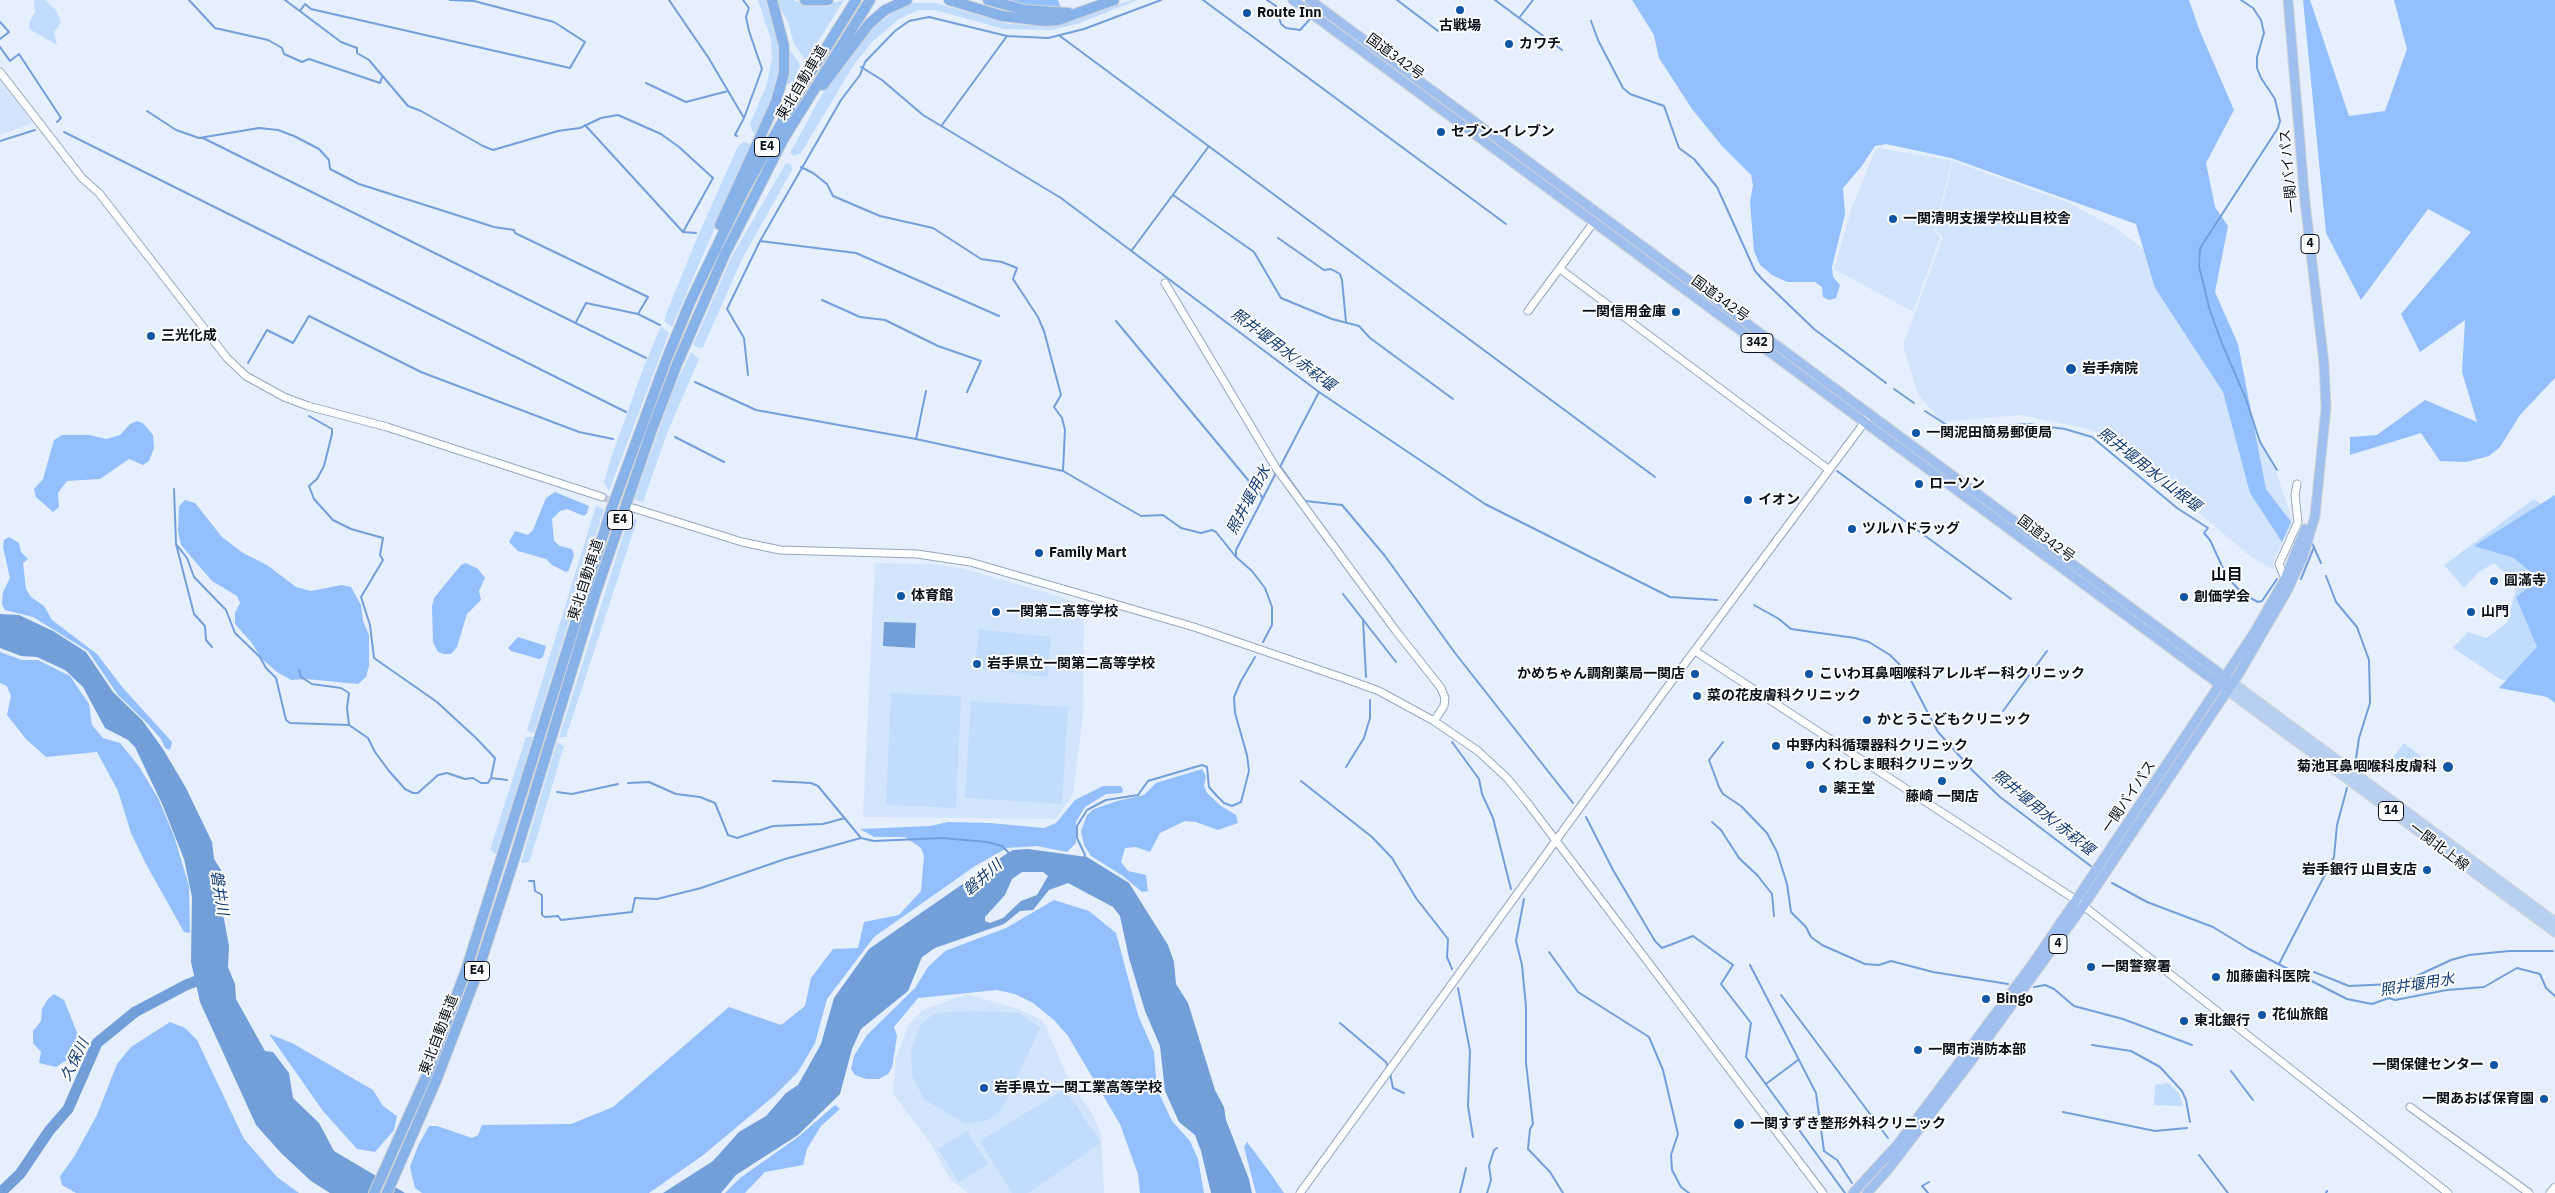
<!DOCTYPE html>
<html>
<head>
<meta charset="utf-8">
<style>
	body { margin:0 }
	canvas { display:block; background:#e5effe }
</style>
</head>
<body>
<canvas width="2555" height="1193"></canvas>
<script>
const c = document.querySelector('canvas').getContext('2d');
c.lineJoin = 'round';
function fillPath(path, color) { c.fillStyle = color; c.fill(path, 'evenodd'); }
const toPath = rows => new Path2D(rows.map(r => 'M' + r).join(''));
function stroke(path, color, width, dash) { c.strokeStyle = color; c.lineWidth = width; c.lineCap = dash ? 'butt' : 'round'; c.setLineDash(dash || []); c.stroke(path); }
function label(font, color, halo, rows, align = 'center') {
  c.font = font + ' "IBM Plex Sans","Noto Sans JP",sans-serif'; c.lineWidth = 4; c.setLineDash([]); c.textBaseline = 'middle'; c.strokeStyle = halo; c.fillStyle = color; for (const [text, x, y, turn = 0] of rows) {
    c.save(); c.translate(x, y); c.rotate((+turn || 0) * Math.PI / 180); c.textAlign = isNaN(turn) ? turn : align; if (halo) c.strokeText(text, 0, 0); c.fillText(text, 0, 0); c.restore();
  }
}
fillPath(toPath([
	[0,80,33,123,0,135],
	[1876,148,1952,160,1934,232,1940,237,1913,312,1834,269,1852,207],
	[1953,161,2069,203,2116,228,2182,280,2275,469,2293,522,2274,559,2273,569,2251,557,2176,493,2093,430,2021,415,1941,422,1918,394,1903,345,1943,237,1936,231],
	[875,563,936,564,964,569,1052,594,1074,602,1073,608,1084,612,1083,716,1073,794,1056,819,863,817],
	[966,994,1019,1009,1043,1021,1070,1082,1093,1115,1101,1135,1104,1193,968,1193,950,1179,931,1144,893,1094,896,1058,908,1025,923,1010]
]), '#d3e5fd');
fillPath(toPath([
	[34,0,45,0,56,10,61,22,54,32,57,45,29,29,30,21,35,12],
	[758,0,767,0,779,41,780,72,770,105,756,134,752,131,750,124,767,84,772,58,771,40],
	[776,0,793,0,805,5,821,6,844,0,806,61,794,44,788,22],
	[1132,0,1137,0,1080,23,1051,30,1004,29,935,10,918,10,899,19,872,42,853,66,801,153,794,156,790,153,821,96,845,60,872,28,900,8,914,3,935,3,1010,24,1029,25,1056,24],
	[789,50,798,61,801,69,795,81,786,85],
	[743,142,751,144,672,327,665,322,665,317,697,238,738,146],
	[786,163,791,165,792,170,742,259,703,347,699,348,693,345,731,258],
	[661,326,669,333,609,491,604,482,611,458,643,369],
	[691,352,699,359,668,431,643,502,634,499,674,388],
	[2534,499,2555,513,2555,693,2500,679,2453,648,2468,632,2486,638,2507,623,2517,585,2494,563,2479,572,2464,588,2444,565],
	[596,506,604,509,534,733,530,732,527,730],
	[629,517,637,520,566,737,559,737],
	[979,629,1051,637,1048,677,975,668],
	[891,693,961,696,956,808,886,805],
	[971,701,1068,707,1062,804,965,798],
	[526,737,533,737,497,855,490,850],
	[557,742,564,746,530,860,527,863,521,862],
	[2404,743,2421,756,2406,774,2390,762],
	[974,1011,1020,1013,1040,1028,1001,1111,988,1120,965,1124,924,1099,912,1076,911,1052,920,1025,935,1013],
	[2168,1083,2179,1093,2183,1106,2154,1105,2155,1085],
	[1065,1089,1101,1143,1028,1193,1012,1193,980,1141],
	[967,1131,988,1164,959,1182,938,1149]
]), '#c2dcfe');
fillPath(toPath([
	[1000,0,1058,0,1061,8,1017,6],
	[1632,0,2189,0,2199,29,2234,110,2206,163,2215,207,2228,226,2215,292,2238,344,2266,489,2291,522,2282,542,2250,493,2223,392,2155,288,2136,224,1951,158,1886,144,1875,146,1861,167,1843,188,1845,214,1832,267,1833,277,1840,285,1836,298,1829,300,1823,297,1822,287,1815,282,1787,282,1772,275,1760,265,1754,251,1750,202,1753,185,1751,175,1722,146,1692,109,1659,58,1654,35],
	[2303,0,2310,0,2349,116,2385,111,2407,49,2394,0,2555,0,2555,378,2520,415,2500,447,2489,456,2466,462,2440,461,2421,433,2350,455,2350,437,2377,435,2425,400,2477,422,2462,372,2465,320,2420,352,2401,314,2471,232,2428,209,2361,300,2326,233],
	[137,421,143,423,153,435,154,448,149,461,143,465,129,459,100,479,67,481,58,493,59,507,53,512,36,497,34,489,43,479,54,440,62,435,89,435,107,439,120,435,130,424],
	[555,492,589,506,587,513,584,516,567,509,560,511,552,519,554,541,560,546,572,549,574,555,569,570,566,572,552,565,546,559,518,551,509,542,515,531,528,535,533,530,546,498],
	[2555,495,2555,703,2547,697,2499,688,2537,647,2516,597,2528,588,2545,584,2514,558,2474,546],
	[185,500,195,503,222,537,243,553,267,565,296,587,311,591,342,585,351,587,361,605,363,621,369,635,369,666,366,677,358,684,306,679,291,680,277,672,262,659,251,642,235,624,235,613,240,603,237,596,212,581,181,545,178,531,179,506],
	[9,537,19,543,21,552,28,559,23,563,26,589,31,597,44,606,52,620,97,654,123,688,172,742,170,750,165,748,161,739,147,723,118,695,88,651,33,617,5,610,2,604,3,592,10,578,3,547,4,540],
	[466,563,478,569,485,578,479,591,481,600,467,614,457,647,451,654,444,654,438,652,433,642,432,607,434,598,461,565],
	[518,637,546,646,543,657,539,659,511,651,508,648],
	[0,652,22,660,38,660,70,676,89,704,92,725,103,738,120,743,138,765,158,798,174,836,189,886,190,933,184,932,146,864,131,833,118,791,97,752,46,757,26,739,7,715,11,696,7,686,0,683],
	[1202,769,1206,776,1204,786,1207,793,1221,806,1236,815,1238,823,1218,830,1196,822,1185,821,1160,833,1150,852,1136,847,1125,848,1121,862,1128,871,1146,875,1148,891,1142,892,1123,876,1091,856,1084,845,1081,831,1087,815,1094,809,1117,801,1144,795,1156,783],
	[1103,786,1121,786,1123,790,1122,793,1106,794,1085,807,1076,822,1076,843,1067,852,1037,846,1007,848,975,866,874,937,827,999,815,1043,798,1072,774,1096,702,1156,649,1193,422,1193,415,1188,410,1167,418,1146,429,1126,437,1126,472,1138,478,1135,482,1125,571,1124,613,1107,729,1007,781,1025,805,1006,811,978,833,949,858,948,864,922,899,915,921,891,924,856,921,848,905,837,874,837,860,829,930,826,948,822,990,823,1044,828,1056,823,1075,800],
	[1054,900,1089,911,1116,933,1138,1015,1154,1052,1157,1089,1172,1121,1190,1141,1198,1159,1204,1193,1140,1193,1138,1174,1120,1124,1068,1036,1054,1020,1033,1003,1015,994,997,990,918,998,894,1027,897,1036,892,1068,888,1074,879,1079,866,1079,855,1075,851,1069,854,1056,867,1035,915,988,928,967,945,951,1006,928],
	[54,994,64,1000,78,1035,73,1056,56,1067,39,1063,41,1052,33,1043,33,1031,41,1021,42,1009,48,999],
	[170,1022,185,1028,197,1040,244,1139,277,1177,299,1193,76,1193,62,1185,60,1176,74,1157,97,1115,117,1064,131,1047],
	[269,1034,292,1043,373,1090,383,1106,397,1116,394,1130,375,1152,357,1149,323,1111],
	[835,1105,840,1109,821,1126,807,1149,803,1165,765,1172,745,1193,725,1193,740,1178,798,1137],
	[1247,1142,1268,1170,1284,1193,1256,1193,1244,1147]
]), '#93c0fc');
fillPath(toPath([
	[0,614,19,615,53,631,86,652,113,692,142,720,163,749,186,788,212,842,214,859,221,870,221,903,229,946,228,967,235,984,236,999,265,1051,273,1052,289,1073,293,1098,319,1123,334,1151,405,1193,330,1193,311,1181,281,1153,256,1125,200,1002,191,962,192,897,184,859,163,806,135,747,128,740,105,728,83,687,65,670,37,657,21,656,0,648],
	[884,622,916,623,915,648,883,646],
	[1028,849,1087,857,1129,883,1168,945,1174,962,1176,984,1188,1003,1215,1090,1224,1107,1226,1120,1249,1179,1252,1193,1211,1193,1201,1151,1195,1135,1179,1122,1165,1091,1160,1046,1145,1011,1129,958,1120,916,1113,907,1068,883,1049,890,1033,910,1020,911,1004,924,935,948,922,957,908,991,861,1029,852,1049,840,1094,798,1135,736,1175,721,1193,663,1193,713,1161,739,1132,766,1116,786,1093,798,1085,821,1044,834,998,869,949,1006,854,1013,850],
	[1022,872,1043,872,1048,876,1037,895,1021,901,1003,918,990,923,985,921,985,917,1005,895,1012,879]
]), '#739fd9');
stroke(toPath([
	[189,0,215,28,268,40,282,48,284,54,302,62,309,59,380,83,382,77],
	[285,0,341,42,357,48,357,53,369,60,408,106,421,111,483,146,493,150,558,131,580,128,601,118,618,115,661,134,679,147,713,178,683,232],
	[669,0,708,57,744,118],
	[1203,0,1506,224],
	[1267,0,1276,6,1281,24,1286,28,1300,30,1312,17],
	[1397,0,1438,31],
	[1495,0,1562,50],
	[2241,0,2253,8,2261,20,2264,33,2257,57,2257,68,2261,78,2275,99,2280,121,2278,128,2204,242,2200,249,2199,266,2210,311,2223,346,2246,399,2260,442,2277,470],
	[300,11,305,4,311,9,570,68,585,42,554,22,474,1,450,0],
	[1519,18,1533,0],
	[1591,21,1598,40,1623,88,1630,94,1664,106,1679,148,1694,159,1717,187,1755,271,1762,279,1814,329,1886,383],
	[0,22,9,32,0,39],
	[1060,36,1655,477],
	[0,47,10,61,19,54,61,118,57,122],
	[861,67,882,80,923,115,1061,198,1319,392,1485,504,1670,597,1717,600],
	[646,83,686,102,728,91],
	[147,111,176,130,199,138,259,128,278,130,294,136,319,149,329,160,330,169,359,184,494,227,514,230,515,233,648,297,638,314],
	[585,125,683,232,696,233],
	[942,125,1007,36],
	[64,132,626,412],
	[737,136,735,135,744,118,762,69,749,31,746,17,749,8,743,0],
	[203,138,646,358],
	[0,141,35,130],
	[801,167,813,173,827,184,833,196,880,216,933,228,981,259,1002,262,1017,268,1013,279,1038,317,1044,331,1061,395,1054,407,1062,418,1065,430,1063,470],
	[1173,195,1254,252,1281,298,1332,319,1359,326,1370,338,1453,399],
	[1278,238,1324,270,1331,269,1340,274,1342,280,1346,322],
	[760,241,856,253,999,316],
	[1132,250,1209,146],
	[822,300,860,317,885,320,938,346,981,361,967,392],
	[1116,321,1263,498],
	[576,322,586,303,638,314,660,325],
	[248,363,267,330,293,343,309,316,421,372,579,432,613,439],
	[748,375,744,338,727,309,760,241,841,100,860,75,865,62,895,31,909,21,929,17,1007,36,1048,38,1084,29,1161,0],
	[695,382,756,410,916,439,1063,471,1141,516,1163,515,1181,528,1201,533,1212,530,1216,532,1236,557],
	[1894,389,1914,403],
	[1925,411,1953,429,2028,424,2065,429,2092,437,2177,508,2208,528,2204,533,2210,540,2227,577,2243,594,2258,602,2262,601,2277,579],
	[309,416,332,429,332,434,324,466,317,479,309,486,314,499,333,520,351,529,383,538,380,555,383,560,361,597,370,625,374,658,437,702,476,738,495,758,491,778],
	[675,437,724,462],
	[916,439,926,391],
	[1281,465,1319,392],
	[1280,466,1305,501,1342,505,1385,556,1455,653,1573,803],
	[1837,471,2011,599],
	[174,489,176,544,194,614,205,626,206,640,212,647],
	[2312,543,2321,563],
	[176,544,187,558,194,577,226,610,235,633,260,657,266,668,276,678,286,720,290,723,349,725],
	[2326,576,2336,602,2357,627,2369,660,2370,703,2359,738,2355,766],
	[2301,579,2314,547],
	[1343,594,1396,662],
	[1754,605,1779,619,1791,629,1855,638,1869,642,1890,655,1906,671,1938,732,1973,771,2000,797,2092,867],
	[1363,619,1366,677],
	[1263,642,1272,625,1272,607,1265,588,1252,571,1236,557,1236,550,1277,471],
	[299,670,301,677,312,684,341,688,349,693,347,708,349,725,368,738,375,752,389,771,405,789,413,793,418,793,438,775,447,773,465,779,473,778,481,783,488,783,491,778,507,780],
	[2003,711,2047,651],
	[1452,742,1479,779,1482,794,1493,818,1511,889],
	[1723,742,1709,760,1719,787,1723,794,1741,806,1767,833,1777,852,1787,884,1791,912,1806,927,1811,937,1822,945,1865,964,1879,965,1891,961,1933,972,2008,984],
	[1346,767,1364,738,1370,718,1370,700],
	[773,781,811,783,818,786,861,838,874,841,942,838,987,842,1002,846,1009,853],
	[1301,781,1372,837,1392,858,1416,898,1448,939,1447,957,1452,969],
	[628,783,649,782,676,794,700,797,715,803,728,835,737,838,773,826,823,824,845,818],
	[557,792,572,794,618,784],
	[1586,817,1613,870,1655,941,1662,948,1693,936,1733,965,1721,984,1751,1023,1746,1057,1845,1193],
	[1712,822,1721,830,1739,858,1758,876,1772,894,1774,916],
	[1084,858,1085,855,1077,838,1077,826,1087,810,1106,800,1138,795,1148,781,1202,765,1207,767,1209,787,1216,795,1224,803,1232,806,1241,802,1249,771,1247,755,1235,713,1234,697,1241,681,1255,657],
	[529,881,534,881,535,891,542,895,542,915,545,917,558,916,561,920,632,912,635,898,657,899,701,888,785,859,861,838],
	[2112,883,2147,902,2213,927,2249,949,2347,999,2372,1004,2389,998,2395,1000,2447,990,2484,987,2517,968,2540,974,2546,988,2555,996],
	[1524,899,1516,941,1522,965,1526,1007,1526,1063,1533,1124,1530,1129,1528,1149,1550,1172,1563,1193],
	[1549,952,1578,992,1649,1037,1663,1070,1678,1134,1671,1155,1672,1170,1681,1187,1689,1193],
	[2279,964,2334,857,2337,825,2347,788],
	[1750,965,1816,1093,1824,1151,1837,1160,1852,1183],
	[2314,972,2349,986,2392,984,2408,980,2451,960,2469,955,2509,951,2553,951],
	[2034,987,2045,985,2054,989,2074,1006,2123,1019,2192,1045],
	[1458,988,1470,1051,1468,1106,1473,1137],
	[1781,995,1888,1138],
	[1340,1023,1386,1062,1389,1069],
	[2092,1045,2131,1051,2160,1067,2182,1091,2186,1100,2190,1122],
	[2231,1071,2253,1100],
	[1390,1073,1393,1088,1404,1093],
	[1766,1084,1798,1060],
	[2063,1112,2155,1131,2187,1128],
	[2199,1155,2228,1193],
	[1460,1193,1466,1168],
	[1487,1193,1491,1180,1489,1166,1494,1150,1497,1148],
	[1928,1193,1922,1186,1929,1182],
	[2326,1193,2327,1191]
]), '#739fd9', 2);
stroke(toPath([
	[0,1193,20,1174,49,1131,68,1109,97,1043,135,1012,186,985,209,976]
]), '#739fd9', 11);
stroke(toPath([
	[602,497,630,507]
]), '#c4cedc', 7, [7, 3.5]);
const tertiary = toPath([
	[0,72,82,178,99,193,227,358,246,376,284,397,308,406,387,427,602,497],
	[1560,269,1828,469],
	[1165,283,1276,468,1396,631,1441,688,1445,698,1444,706,1434,721],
	[1528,311,1594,222],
	[633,508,742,542,780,550,917,554,970,562,1194,627,1349,680,1379,691,1434,721,1478,751,1507,778,1526,801,1823,1193],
	[2285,579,2279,564,2298,522,2295,495,2297,484],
	[1695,651,2076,900,2448,1193],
	[2410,1107,2529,1193],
	[1300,1193,1663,693,1870,415],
	[2550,1193,2555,1187]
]);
const primary = toPath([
	[2233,683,2555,922],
	[2227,690,2555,932]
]);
const trunk = toPath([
	[1293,0,2227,690],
	[1310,0,2233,683],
	[1853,1193,1898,1144,2031,966,2076,900,2254,633,2285,579,2305,529],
	[1867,1193,1887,1171,1969,1064,2084,905,2240,672,2287,591,2303,557,2315,516,2326,408,2324,364,2305,202,2288,0]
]);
const motorway = toPath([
	[805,0,828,0],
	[949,0,1002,16,1045,21,1058,20,1114,0],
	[988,0,1025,10,1069,13],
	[823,85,869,24,885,10,907,0],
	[720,225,776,102,784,73,784,46,772,0],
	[374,1193,426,1077,466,970,611,510,667,358,691,300,743,192,804,83,856,0],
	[387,1193,436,1081,477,974,514,860,595,595,651,432,677,364,725,254,784,138,870,0]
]);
stroke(tertiary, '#96a7bd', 9);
stroke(primary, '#d3d4d5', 11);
stroke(trunk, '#d3d4d5', 11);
stroke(motorway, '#d3d4d5', 12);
stroke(tertiary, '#fff', 7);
stroke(primary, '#b7d0f2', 9);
stroke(trunk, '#9fc0ee', 9);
stroke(motorway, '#87b1e9', 10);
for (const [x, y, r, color] of [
	[1460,10,5,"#0e55a4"],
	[1247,13,5,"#0e55a4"],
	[1509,44,5,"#0e55a4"],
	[1441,132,5,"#0e55a4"],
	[1893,219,5,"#0e55a4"],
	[1676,312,5,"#0e55a4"],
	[151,336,5,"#0e55a4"],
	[2071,369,6,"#0e55a4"],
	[1916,433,5,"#0e55a4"],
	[1919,484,5,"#0e55a4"],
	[1748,500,5,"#0e55a4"],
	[1852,529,5,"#0e55a4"],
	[1039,553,5,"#0e55a4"],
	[2494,581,5,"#0e55a4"],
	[901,596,5,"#0e55a4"],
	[2184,597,5,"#0e55a4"],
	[996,612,5,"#0e55a4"],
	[2471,612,5,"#0e55a4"],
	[977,664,5,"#0e55a4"],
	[1695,674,5,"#0e55a4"],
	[1809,674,5,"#0e55a4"],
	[1697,696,5,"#0e55a4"],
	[1867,720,5,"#0e55a4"],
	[1776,746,5,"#0e55a4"],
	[1810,765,5,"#0e55a4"],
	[2448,767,6,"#0e55a4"],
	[1942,781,5,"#0e55a4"],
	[1823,789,5,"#0e55a4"],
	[2427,870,5,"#0e55a4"],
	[2091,967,5,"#0e55a4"],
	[2216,977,5,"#0e55a4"],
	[1986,999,5,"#0e55a4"],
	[2262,1015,5,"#0e55a4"],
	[2184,1021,5,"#0e55a4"],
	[1918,1050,5,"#0e55a4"],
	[2494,1065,5,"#0e55a4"],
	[984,1088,5,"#0e55a4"],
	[2544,1099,5,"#0e55a4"],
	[1739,1124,6,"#0e55a4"]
]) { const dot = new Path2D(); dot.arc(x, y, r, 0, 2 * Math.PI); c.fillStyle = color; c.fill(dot); stroke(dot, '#fcfcfc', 2); }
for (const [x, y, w] of [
	[767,147,25],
	[2310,244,18],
	[1757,343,32],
	[620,520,25],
	[2391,811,25],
	[2058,944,18],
	[477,971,25]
]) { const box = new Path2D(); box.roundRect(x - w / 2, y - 9.5, w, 19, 4); c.fillStyle = '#fcfcfc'; c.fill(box); stroke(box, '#0a1018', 1); }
label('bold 12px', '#0a1018', null, [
	["E4",767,147],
	["4",2310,244],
	["342",1757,343],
	["E4",620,520],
	["14",2391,811],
	["4",2058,944],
	["E4",477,971]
]);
label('bold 14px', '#0a1018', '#fcfcfc', [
	["Route Inn",1257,13],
	["古戦場",1460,26,"center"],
	["カワチ",1519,44],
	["セブン-イレブン",1451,132],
	["一関清明支援学校山目校舎",1903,219],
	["一関信用金庫",1666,312,"right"],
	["三光化成",161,336],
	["岩手病院",2082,369],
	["一関泥田簡易郵便局",1926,433],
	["ローソン",1929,484],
	["イオン",1758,500],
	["ツルハドラッグ",1862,529],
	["Family Mart",1049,553],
	["圓滿寺",2504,581],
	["体育館",911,596],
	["創価学会",2194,597],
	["一関第二高等学校",1006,612],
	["山門",2481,612],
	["岩手県立一関第二高等学校",987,664],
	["かめちゃん調剤薬局一関店",1685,674,"right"],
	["こいわ耳鼻咽喉科アレルギー科クリニック",1819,674],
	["菜の花皮膚科クリニック",1707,696],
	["かとうこどもクリニック",1877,720],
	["中野内科循環器科クリニック",1786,746],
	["くわしま眼科クリニック",1820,765],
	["菊池耳鼻咽喉科皮膚科",2437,767,"right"],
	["薬王堂",1833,789],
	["藤崎 一関店",1942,797,"center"],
	["岩手銀行 山目支店",2417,870,"right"],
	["一関警察署",2101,967],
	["加藤歯科医院",2226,977],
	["Bingo",1996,999],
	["花仙旅館",2272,1015],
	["東北銀行",2194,1021],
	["一関市消防本部",1928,1050],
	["一関保健センター",2484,1065,"right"],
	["岩手県立一関工業高等学校",994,1088],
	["一関あおば保育園",2534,1099,"right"],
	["一関すずき整形外科クリニック",1750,1124]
], 'left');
label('14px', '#0a1018', '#fcfcfc', [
	["国道342号",1395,57,36],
	["東北自動車道",802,83,-59],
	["一関バイパス",2289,171,-95],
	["国道342号",1720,299,36],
	["国道342号",2046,539,37],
	["東北自動車道",586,580,-72],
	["一関バイパス",2129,797,-56],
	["一関北上線",2439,847,37],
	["東北自動車道",439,1035,-69]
]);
label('italic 15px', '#113c71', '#fcfcfc', [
	["照井堰用水/赤萩堰",1283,350,37],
	["照井堰用水/山根堰",2149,470,38],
	["照井堰用水",1249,500,-62],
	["照井堰用水/赤萩堰",2043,813,39],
	["磐井川",983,878,-41],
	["磐井川",219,893,81],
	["照井堰用水",2417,985,-9],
	["久保川",75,1060,-64]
]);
label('bold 16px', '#0a1018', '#fcfcfc', [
	["山目",2227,575]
]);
</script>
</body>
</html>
